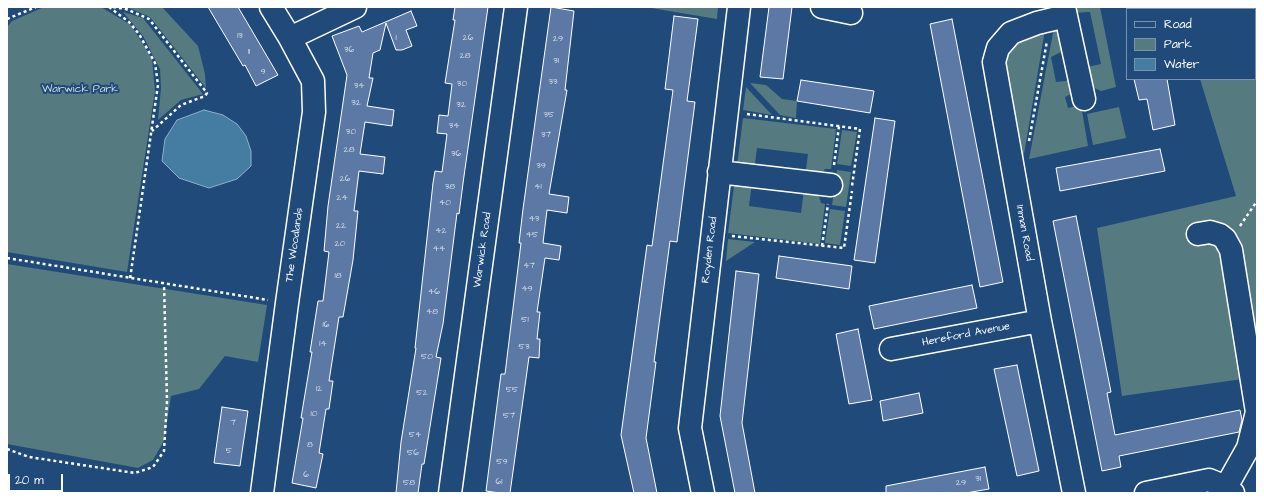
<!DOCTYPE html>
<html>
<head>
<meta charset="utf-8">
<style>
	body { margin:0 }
	#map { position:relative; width:1264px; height:500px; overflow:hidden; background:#1f4a7a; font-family:"Architects Daughter",sans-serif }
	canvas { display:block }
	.frame { position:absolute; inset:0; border:8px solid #fff; pointer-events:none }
	.legend { position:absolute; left:1126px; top:8px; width:130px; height:72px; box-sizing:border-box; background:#1f4a7a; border:1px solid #7992af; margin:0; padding:5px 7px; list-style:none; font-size:12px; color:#fff }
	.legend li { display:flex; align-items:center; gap:8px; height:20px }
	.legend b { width:20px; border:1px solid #7992af }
	.scale { position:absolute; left:8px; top:474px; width:55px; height:18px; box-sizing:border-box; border:2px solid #fff; border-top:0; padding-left:5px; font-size:12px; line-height:14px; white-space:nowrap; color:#fff; -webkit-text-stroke:3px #1f4a7a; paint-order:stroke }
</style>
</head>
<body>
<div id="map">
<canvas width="1264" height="500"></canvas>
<div class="frame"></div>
<ul class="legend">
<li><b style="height:5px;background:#1f4a7a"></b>Road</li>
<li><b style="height:11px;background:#557a80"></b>Park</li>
<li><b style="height:11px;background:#457ca2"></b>Water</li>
</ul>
<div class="scale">20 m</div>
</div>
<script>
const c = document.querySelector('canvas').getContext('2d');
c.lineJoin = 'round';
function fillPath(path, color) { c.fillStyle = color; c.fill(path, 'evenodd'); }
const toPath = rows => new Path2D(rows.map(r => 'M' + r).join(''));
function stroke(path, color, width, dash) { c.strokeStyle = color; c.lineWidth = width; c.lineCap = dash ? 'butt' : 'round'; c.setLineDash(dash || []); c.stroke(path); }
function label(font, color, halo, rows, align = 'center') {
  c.font = font + ' "Architects Daughter",sans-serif'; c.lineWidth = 4; c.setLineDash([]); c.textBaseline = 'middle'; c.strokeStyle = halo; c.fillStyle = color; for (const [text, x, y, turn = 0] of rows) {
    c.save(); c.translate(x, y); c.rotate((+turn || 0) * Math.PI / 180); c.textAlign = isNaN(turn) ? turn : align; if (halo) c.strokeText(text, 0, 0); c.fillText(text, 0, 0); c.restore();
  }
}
fillPath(toPath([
	[44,7,101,7,131,25,152,59,155,91,127,272,7,252,7,27,12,21],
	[127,7,162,7,198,46,205,74,206,88,150,17],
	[645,7,718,7,717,19],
	[1071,7,1100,7,1116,87,1101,91,1090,86,1083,68,1101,64,1090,12,1073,13],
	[1179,7,1257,7,1257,377,1122,396,1097,228,1236,196,1200,79,1255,79,1255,9,1180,9],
	[123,12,143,18,203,94,181,100,158,120,161,88,160,69,143,36],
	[1050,28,1059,29,1067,49,1051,57,1056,82,1074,80,1075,87,1071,94,1065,97,1068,108,1081,105,1088,146,1029,159,1053,33],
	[1045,30,1023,160,1018,160,1001,58,1006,47],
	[750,83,766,85,782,99,797,101,796,118,780,115],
	[746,87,772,115,743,110],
	[1119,107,1126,138,1093,145,1087,114],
	[743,118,836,129,831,169,825,169,818,178,805,177,808,154,757,148,754,171,737,165],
	[842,130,857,132,851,166,837,164],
	[837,170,851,172,846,207,832,205],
	[747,182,752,183,749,206,801,213,804,189,815,191,819,196,821,203,825,204,820,244,728,233,734,186],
	[830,209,845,211,840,245,825,243],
	[728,239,755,242,726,261],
	[7,264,267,305,258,362,225,356,199,389,171,396,164,441,153,460,138,468,7,444]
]), '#557a80');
const water = toPath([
	[204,110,223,115,237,124,246,136,251,151,251,166,237,179,209,188,179,178,162,161,165,139,177,120,204,110]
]);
fillPath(water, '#457ca2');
stroke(water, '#8fb0c7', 1);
const building = toPath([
	[208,7,238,7,278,75,256,86,245,65,243,66,208,7],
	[455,7,488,7,464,176,459,214,457,213,443,324,436,357,441,358,424,464,422,464,418,493,396,493,401,442,416,348,415,348,433,183,435,171,442,172,447,134,437,133,439,115,448,116,452,84,445,83,455,20,453,20,455,7],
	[551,7,574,11,565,90,567,90,549,194,569,197,567,213,547,210,543,243,561,246,559,260,545,258,537,312,540,312,537,339,540,339,539,358,529,357,510,493,500,493,486,491,501,374,505,374,521,243,519,243,523,209,551,7],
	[769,7,792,7,783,79,760,77,769,7],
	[411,11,417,26,406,30,412,46,402,50,396,50,386,23,380,50,373,53,369,78,373,78,367,106,394,110,392,126,365,122,360,154,385,157,383,174,359,171,354,211,358,211,353,260,343,317,339,317,329,381,333,381,329,409,326,409,319,453,323,454,316,488,292,483,303,418,301,418,312,352,310,352,318,301,323,301,329,252,324,251,328,206,347,75,332,36,359,26,362,32,411,11],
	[674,16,698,19,687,101,695,102,677,242,670,241,654,362,656,362,646,438,657,493,634,493,621,435,647,245,652,246,673,90,665,89,674,16],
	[952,19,1003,282,980,287,930,24,952,19],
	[1134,79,1167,79,1175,125,1153,130,1147,99,1139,100,1134,79],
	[801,80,874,91,870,113,797,101,801,80],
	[875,118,895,121,875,263,854,260,875,118],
	[1160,149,1165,171,1060,191,1056,168,1160,149],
	[1076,216,1111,392,1107,393,1115,435,1240,410,1242,420,1239,432,1119,456,1121,467,1102,471,1053,221,1076,216],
	[779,256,852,266,849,289,776,278,779,256],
	[736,271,759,274,742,423,755,493,735,493,720,416,736,271],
	[972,285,977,308,874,329,869,306,972,285],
	[858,329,872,400,849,404,836,334,858,329],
	[1017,365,1039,471,1017,476,994,369,1017,365],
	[919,393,923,413,883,421,880,401,919,393],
	[222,407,248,411,240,466,214,463,222,407],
	[985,467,989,489,966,493,886,493,886,486,985,467]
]);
fillPath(building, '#5c79a6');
stroke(building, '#fff', 1);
const minor = toPath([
	[822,7,851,13],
	[1064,7,1084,99],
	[1066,16,1037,23,1011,33,998,48,994,62,1040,321,1074,493],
	[290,38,355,7],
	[719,172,831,185],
	[1198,234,1210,232,1220,235,1225,239,1231,250,1257,412,1248,448,1226,487],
	[891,349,1040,321],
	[262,493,287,303,314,112,313,81,290,38,271,7],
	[450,493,516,7],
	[703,493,690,428,739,7],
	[1146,493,1209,480,1226,487,1233,493]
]);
stroke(minor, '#fff', 25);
stroke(toPath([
	[109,7,129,22,139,34,155,63,158,85,130,279],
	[113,7,126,9,149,19,207,93,205,96,181,105,152,131],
	[1206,7,1207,9],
	[7,19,36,7],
	[1255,63,1257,63],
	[747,114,860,129,852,186],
	[1029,141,1047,41],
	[834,165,839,126],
	[1240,226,1257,201],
	[732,236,844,248,852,191],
	[822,246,828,204],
	[7,258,268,300],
	[7,449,29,457,135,473,153,467,164,451,167,401,164,284]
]), '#fff', 2.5, [3, 3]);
stroke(minor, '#1f4a7a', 22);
label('9px', '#d6dee9', null, [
	["13",240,36],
	["1",396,38],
	["26",468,38],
	["29",558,39],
	["36",349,50],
	["11",249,52],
	["28",465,56],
	["31",556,61],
	["9",263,72],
	["33",553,82],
	["30",462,84],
	["34",359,86],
	["32",356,103],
	["32",461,105],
	["35",549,115],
	["34",454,126],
	["30",351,132],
	["37",546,135],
	["28",349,150],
	["36",456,154],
	["39",541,166],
	["26",345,179],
	["38",450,187],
	["41",538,187],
	["24",342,198],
	["40",445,203],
	["43",534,219],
	["22",341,226],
	["42",441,231],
	["45",532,235],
	["20",340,244],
	["44",439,249],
	["47",529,266],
	["18",338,276],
	["49",527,289],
	["46",434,292],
	["48",432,312],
	["51",525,320],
	["16",326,325],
	["14",323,344],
	["53",524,347],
	["50",427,357],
	["12",319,389],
	["55",512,390],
	["52",422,393],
	["10",314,414],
	["57",509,416],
	["7",233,423],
	["54",415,435],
	["8",310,445],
	["5",229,451],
	["56",413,453],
	["59",502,462],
	["6",306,475],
	["31",978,479],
	["61",499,482],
	["58",409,483],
	["29",961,483]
]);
label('11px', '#d4dedf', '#1f4a7a', [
	["Warwick Park",80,90]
]);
label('11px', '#fff', '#1f4a7a', [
	["Inman Road",1024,233,80],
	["The Woodlands",295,245,-82],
	["Warwick Road",483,250,-82],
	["Royden Road",710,250,-83],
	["Hereford Avenue",966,335,-11]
]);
</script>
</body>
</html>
